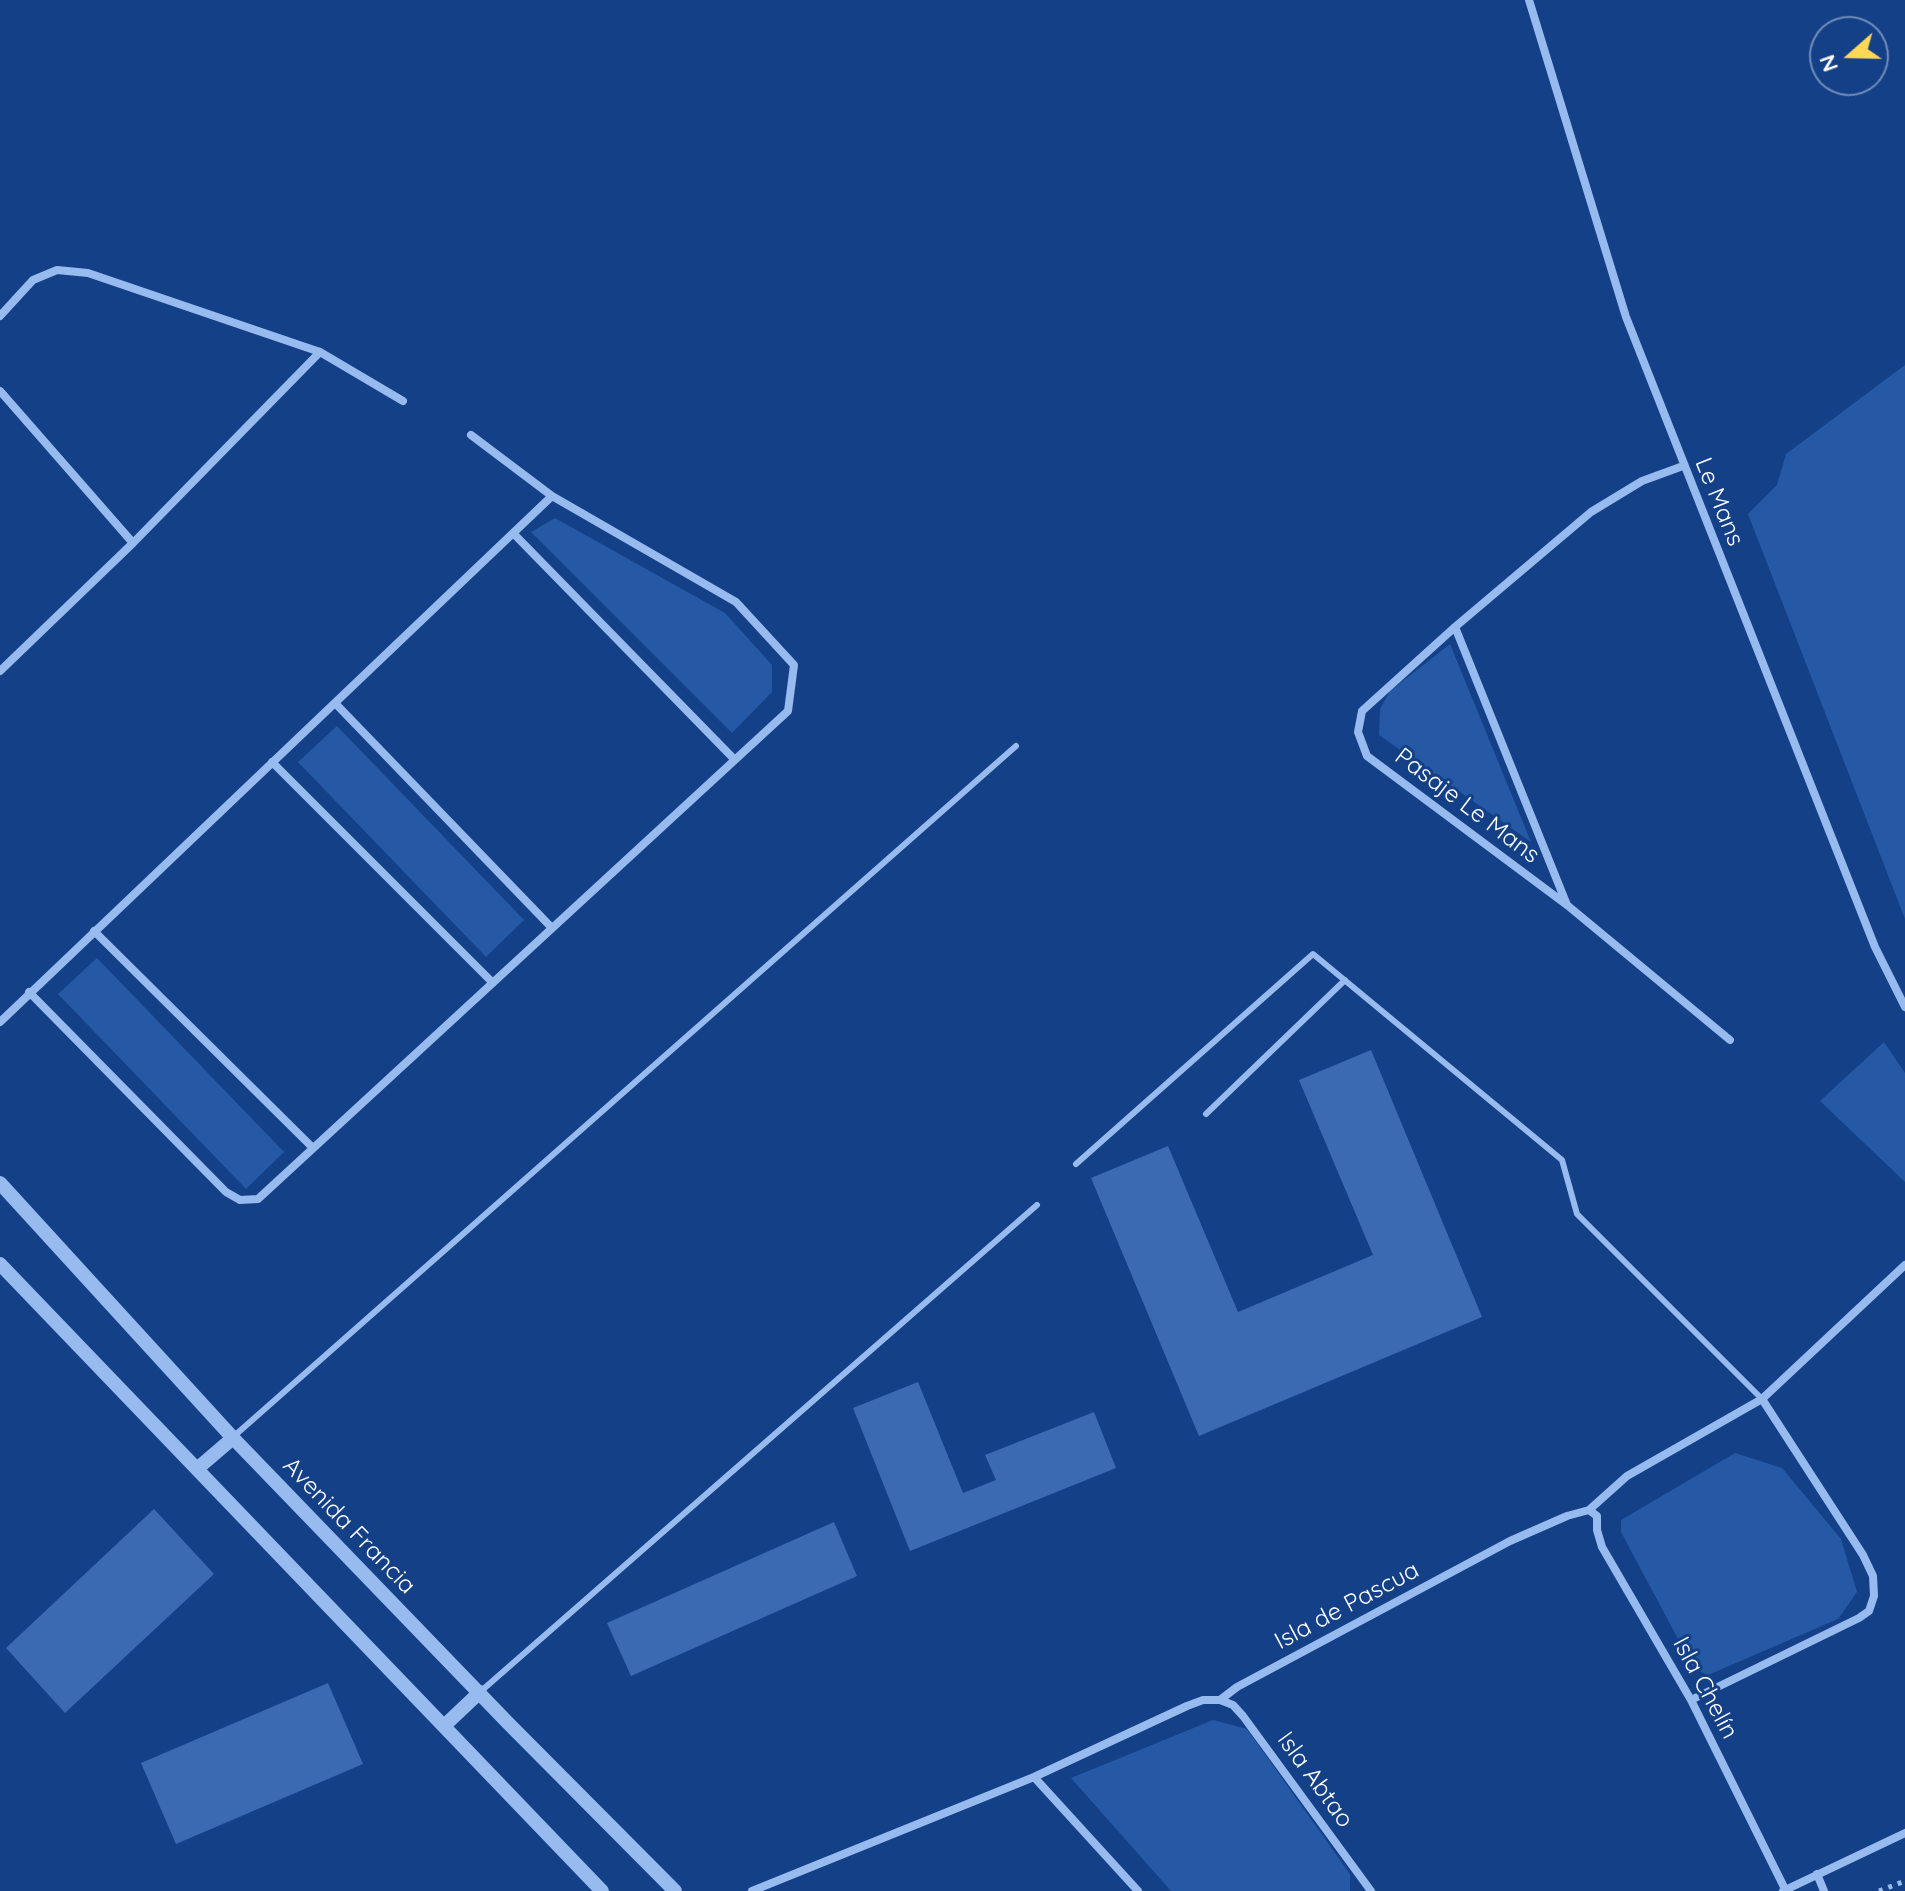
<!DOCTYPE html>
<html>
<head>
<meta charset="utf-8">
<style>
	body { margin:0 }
	#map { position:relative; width:1905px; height:1891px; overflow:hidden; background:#134087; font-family:Quicksand,sans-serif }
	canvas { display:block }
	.north { position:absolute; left:1809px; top:16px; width:80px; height:80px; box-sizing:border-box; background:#134087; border:2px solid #718cb7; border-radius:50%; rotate:250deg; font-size:22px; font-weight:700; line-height:32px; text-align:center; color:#fff }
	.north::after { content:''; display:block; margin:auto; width:28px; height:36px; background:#ffd757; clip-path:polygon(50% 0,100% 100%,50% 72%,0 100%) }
</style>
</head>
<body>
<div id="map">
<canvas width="1905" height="1891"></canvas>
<div class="north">N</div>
</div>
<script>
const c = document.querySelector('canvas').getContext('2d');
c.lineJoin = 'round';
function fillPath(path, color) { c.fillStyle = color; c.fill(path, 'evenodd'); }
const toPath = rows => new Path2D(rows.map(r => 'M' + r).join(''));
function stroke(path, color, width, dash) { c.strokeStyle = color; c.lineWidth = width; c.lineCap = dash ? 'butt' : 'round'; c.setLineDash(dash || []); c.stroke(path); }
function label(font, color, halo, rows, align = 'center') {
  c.font = font + ' Quicksand,sans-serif'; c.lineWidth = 6; c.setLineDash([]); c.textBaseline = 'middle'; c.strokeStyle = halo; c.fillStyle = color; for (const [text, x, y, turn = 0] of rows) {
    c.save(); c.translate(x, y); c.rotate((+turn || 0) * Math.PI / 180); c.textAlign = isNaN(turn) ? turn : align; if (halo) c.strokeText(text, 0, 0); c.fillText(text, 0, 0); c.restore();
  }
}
fillPath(toPath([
	[1905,365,1905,919,1748,514,1777,485,1786,454],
	[555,518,725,613,772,665,772,692,732,733,531,532],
	[1450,644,1531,842,1379,735,1380,709,1390,691],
	[337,726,524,920,486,957,298,762],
	[97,958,284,1152,246,1189,58,994],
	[1884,1042,1905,1073,1905,1182,1820,1101],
	[1735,1453,1782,1468,1841,1539,1857,1592,1838,1619,1708,1675,1694,1669,1621,1532,1621,1520],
	[1213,1720,1247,1729,1350,1874,1350,1891,1171,1891,1071,1778]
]), '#2559a6');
fillPath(toPath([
	[1371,1050,1482,1317,1199,1436,1091,1178,1168,1146,1238,1312,1373,1255,1299,1080],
	[918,1382,963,1493,996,1480,985,1455,1094,1412,1116,1468,910,1551,853,1408],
	[154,1509,214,1574,65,1713,6,1648],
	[834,1522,857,1576,631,1676,607,1623],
	[328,1683,363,1764,176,1844,141,1763]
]), '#3c6ab2');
stroke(toPath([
	[1879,1891,1905,1881]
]), '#98bbef', 5, [4, 6]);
stroke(toPath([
	[1206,1114,1345,980],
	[1076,1164,1313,954,1562,1160,1577,1214,1762,1399],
	[233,1437,1016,746],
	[480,1692,1037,1205]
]), '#98bbef', 6);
stroke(toPath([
	[1529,0,1626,317,1875,947,1905,1007],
	[0,316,33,280,57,270,88,273,320,352,403,401],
	[0,391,133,543],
	[1683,466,1642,481,1591,512,1455,627,1362,711,1358,732,1367,756,1567,905,1730,1040],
	[513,533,735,760],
	[1455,627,1567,905],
	[0,671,133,543,320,352],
	[335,703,552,928],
	[272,762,493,983],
	[94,931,313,1148],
	[29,992,226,1192,240,1200,258,1199,788,711,794,665,736,602,552,496,471,435],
	[0,1022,552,496],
	[1589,1510,1597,1516,1597,1530,1602,1547,1691,1700,1785,1889],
	[1220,1700,1233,1705,1243,1716,1371,1891],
	[1691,1700,1859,1618,1869,1611,1874,1596,1873,1576,1863,1555,1762,1399],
	[1034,1777,1138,1891],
	[1817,1874,1824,1891],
	[752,1891,1034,1777,1187,1706,1203,1700,1220,1700,1237,1687,1510,1541,1567,1516,1589,1510,1627,1476,1762,1399,1905,1265],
	[1783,1891,1905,1833]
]), '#98bbef', 8);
stroke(toPath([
	[0,1183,233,1438,508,1723,675,1891],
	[0,1264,602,1891],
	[198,1468,233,1438],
	[444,1726,480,1692]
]), '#98bbef', 14);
label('24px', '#fff', '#134087', [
	["Le Mans",1719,502,68],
	["Pasaje Le Mans",1467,806,37],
	["Avenida Francia",349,1526,46],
	["Isla de Pascua",1347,1606,-28],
	["Isla Chelín",1705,1688,62],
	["Isla Abtao",1315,1780,54]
]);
</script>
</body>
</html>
